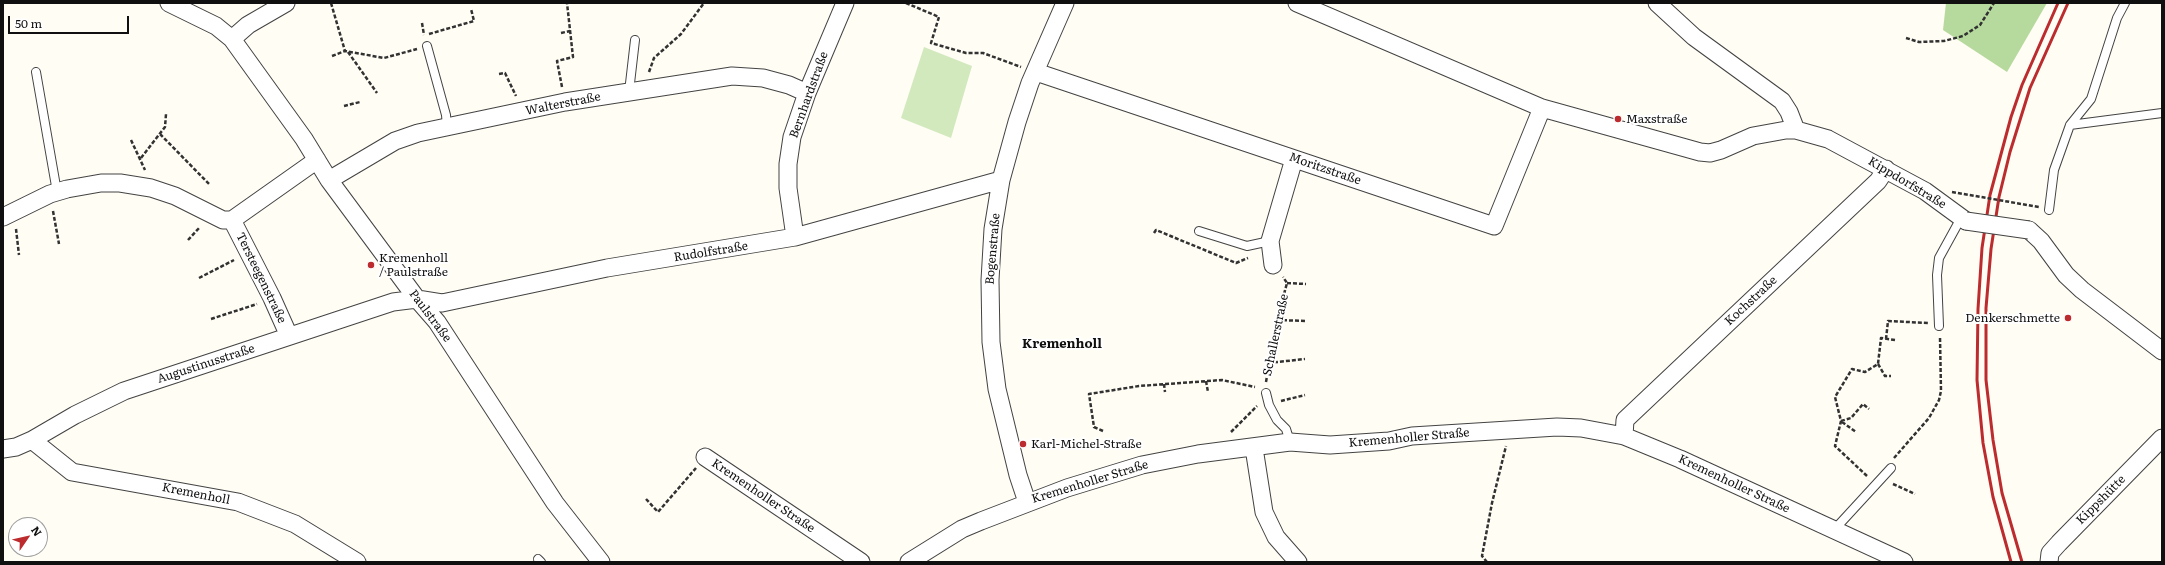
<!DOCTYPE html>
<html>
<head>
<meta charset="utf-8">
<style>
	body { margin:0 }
	#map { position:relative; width:2165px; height:565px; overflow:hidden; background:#fffdf4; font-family:Literata,serif }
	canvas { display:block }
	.frame { position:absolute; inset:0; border:4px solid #101010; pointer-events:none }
	.north { position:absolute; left:8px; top:517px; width:40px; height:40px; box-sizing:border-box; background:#fff; border:1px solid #9f9f9f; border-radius:50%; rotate:56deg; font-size:11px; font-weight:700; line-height:16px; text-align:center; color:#101010 }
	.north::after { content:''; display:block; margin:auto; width:14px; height:18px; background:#bc2c2e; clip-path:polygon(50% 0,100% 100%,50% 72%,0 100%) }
	.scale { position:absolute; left:8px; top:16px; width:121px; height:18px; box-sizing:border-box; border:2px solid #101010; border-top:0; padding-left:5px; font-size:12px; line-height:14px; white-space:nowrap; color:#101010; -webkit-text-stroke:3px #fff; paint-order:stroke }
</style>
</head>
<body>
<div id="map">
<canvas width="2165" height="565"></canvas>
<div class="frame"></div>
<div class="north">N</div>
<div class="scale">50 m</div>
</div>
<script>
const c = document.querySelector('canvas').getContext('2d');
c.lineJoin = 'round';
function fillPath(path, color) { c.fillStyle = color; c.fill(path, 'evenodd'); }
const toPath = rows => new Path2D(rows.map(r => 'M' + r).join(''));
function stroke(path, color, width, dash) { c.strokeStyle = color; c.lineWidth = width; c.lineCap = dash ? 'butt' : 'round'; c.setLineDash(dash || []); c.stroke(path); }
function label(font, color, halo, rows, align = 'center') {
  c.font = font + ' Literata,serif'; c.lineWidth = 4; c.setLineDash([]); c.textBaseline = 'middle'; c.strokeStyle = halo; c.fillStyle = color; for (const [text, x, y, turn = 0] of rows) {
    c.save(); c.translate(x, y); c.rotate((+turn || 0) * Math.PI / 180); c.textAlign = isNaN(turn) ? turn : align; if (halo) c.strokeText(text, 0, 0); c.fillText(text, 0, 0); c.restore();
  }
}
fillPath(toPath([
	[924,47,972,66,951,138,901,118]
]), '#d2e9be');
fillPath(toPath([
	[1946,3,2047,3,2007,72,1943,30]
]), '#b6d99d');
const lane = toPath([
	[427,46,446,115,447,127],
	[36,72,57,192],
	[629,92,635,40],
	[2070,125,2091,99,2117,18,2125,3],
	[2049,210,2054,170,2070,125,2162,113],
	[1199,231,1247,246,1270,241],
	[1939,326,1937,275,1939,258,1961,218],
	[1266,393,1269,405,1277,420,1286,429,1290,442],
	[1834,530,1891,468],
	[538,559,541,562]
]);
const street = toPath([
	[169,3,216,26,232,39,304,139,329,180,417,299,437,322,555,503,601,562],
	[1297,3,1542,108,1700,152,1710,153,1721,150,1753,136,1786,130,1796,130,1828,139,1925,191,1966,221],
	[1657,3,1694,37,1782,101,1789,112,1796,130],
	[232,39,248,25,286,3],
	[1036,72,1494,226,1542,108],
	[329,180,395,141,418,133,565,102,732,76,763,78,789,85,807,93],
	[3,217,50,194,67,189,101,183,120,183,151,188,175,196,223,220,232,220,317,160],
	[232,220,272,298,289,336],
	[2029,230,2041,241,2066,275,2082,290,2162,351],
	[795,237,788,188,788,164,792,137,807,93,845,3],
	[1273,265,1270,241,1294,159],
	[1624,436,1625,420,1878,181,1886,169],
	[32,440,72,472,238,502,295,524,357,562],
	[1254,448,1264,512,1276,537,1298,562],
	[3,449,16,447,32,440,75,415,124,391,393,302,417,299,442,303,607,268,795,237,1001,180],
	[705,457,861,562],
	[1027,502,1018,475,997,389,991,342,990,280,993,229,1001,180,1017,122,1030,83,1065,3],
	[909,562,962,529,981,521,1067,488,1142,465,1198,454,1290,442,1330,445,1389,441,1412,436,1557,427,1581,428,1624,436,1680,459,1904,562],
	[2049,562,2050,553,2059,543,2162,438]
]);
stroke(lane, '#434343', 10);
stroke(street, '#434343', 19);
stroke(toPath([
	[331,3,345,51,384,58,417,49],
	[906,3,939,17,931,43,966,53,983,53,1021,67],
	[422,23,424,35],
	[561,33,570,31],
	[429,34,474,21,471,9],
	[1906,38,1919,42,1944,41,1963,36,1980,25,1994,3],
	[348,52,377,93],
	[332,56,345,51],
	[649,72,654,58,681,34,704,3],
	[499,74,505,73,516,96],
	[562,87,557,61,573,57,567,3],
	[344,106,360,102],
	[160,134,210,185],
	[131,140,145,170],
	[141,158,165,127,166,114],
	[53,211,59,244],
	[16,229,19,255],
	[1154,233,1156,230,1236,263,1248,258],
	[188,240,200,227],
	[199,278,234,260],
	[1287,283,1306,284],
	[211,319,257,304],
	[1277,320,1306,321],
	[1886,339,1888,321,1928,323],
	[1268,363,1305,359],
	[1878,364,1885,376,1891,376],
	[1206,381,1208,392],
	[1266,382,1277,320,1287,283,1283,277],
	[1164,384,1165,392],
	[1281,401,1305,395],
	[1841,421,1851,418,1863,404,1869,409],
	[1842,422,1856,432],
	[1103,431,1094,427,1089,394,1139,386,1222,380,1255,387],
	[1231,432,1257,406],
	[1894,458,1929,418,1939,400,1941,391,1940,337],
	[1867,476,1835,446,1841,421,1835,397,1852,369,1865,372,1878,364,1881,338,1895,340],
	[1893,484,1915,494],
	[646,499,658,512,696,468],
	[1487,562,1482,556,1492,503,1506,446]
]), '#323232', 2.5, [4, 2]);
stroke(lane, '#fff', 8);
stroke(street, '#fff', 17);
stroke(toPath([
	[2011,562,1993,497,1983,443,1977,380,1978,309,1982,248,1990,195,2011,117,2022,85,2058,3],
	[2022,562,2002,493,1993,440,1986,380,1986,308,1991,249,1999,197,2010,152,2030,88,2068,3]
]), '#bc2c2e', 3);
const streetBridge = toPath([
	[1966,221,2029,230]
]);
stroke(streetBridge, '#434343', 19, []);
stroke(toPath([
	[1952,192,2039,207]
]), '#323232', 2.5, [4, 2]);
stroke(streetBridge, '#fff', 17);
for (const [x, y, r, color] of [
	[1618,119,4,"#bc2c2e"],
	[371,265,4,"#bc2c2e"],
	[2068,318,4,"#bc2c2e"],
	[1023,444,4,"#bc2c2e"]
]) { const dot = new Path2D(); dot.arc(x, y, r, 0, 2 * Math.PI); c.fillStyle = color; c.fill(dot); stroke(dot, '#fff', 1.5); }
label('12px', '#101010', '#fff', [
	["Bernhardstraße",809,95,-70],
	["Walterstraße",563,104,-11],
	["Moritzstraße",1325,169,19],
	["Kippdorfstraße",1907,183,31],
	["Bogenstraße",993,249,-85],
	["Rudolfstraße",711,252,-9],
	["Tersteegenstraße",261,278,64],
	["Kochstraße",1751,301,-43],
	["Paulstraße",430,316,53],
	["Schallerstraße",1276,335,-78],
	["Augustinusstraße",206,364,-18],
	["Kremenholler Straße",1409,438,-5],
	["Kremenholler Straße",1090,482,-17],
	["Kremenholler Straße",1734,484,25],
	["Kremenholl",196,494,11],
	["Kremenholler Straße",763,496,34],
	["Kippshütte",2101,500,-45]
]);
label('12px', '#101010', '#fff', [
	["Maxstraße",1626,119],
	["Kremenholl",379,258],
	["/ Paulstraße",379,272],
	["Denkerschmette",2060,318,"right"],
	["Karl-Michel-Straße",1031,444]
], 'left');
label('bold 13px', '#101010', '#fff', [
	["Kremenholl",1062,344]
]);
</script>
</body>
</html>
